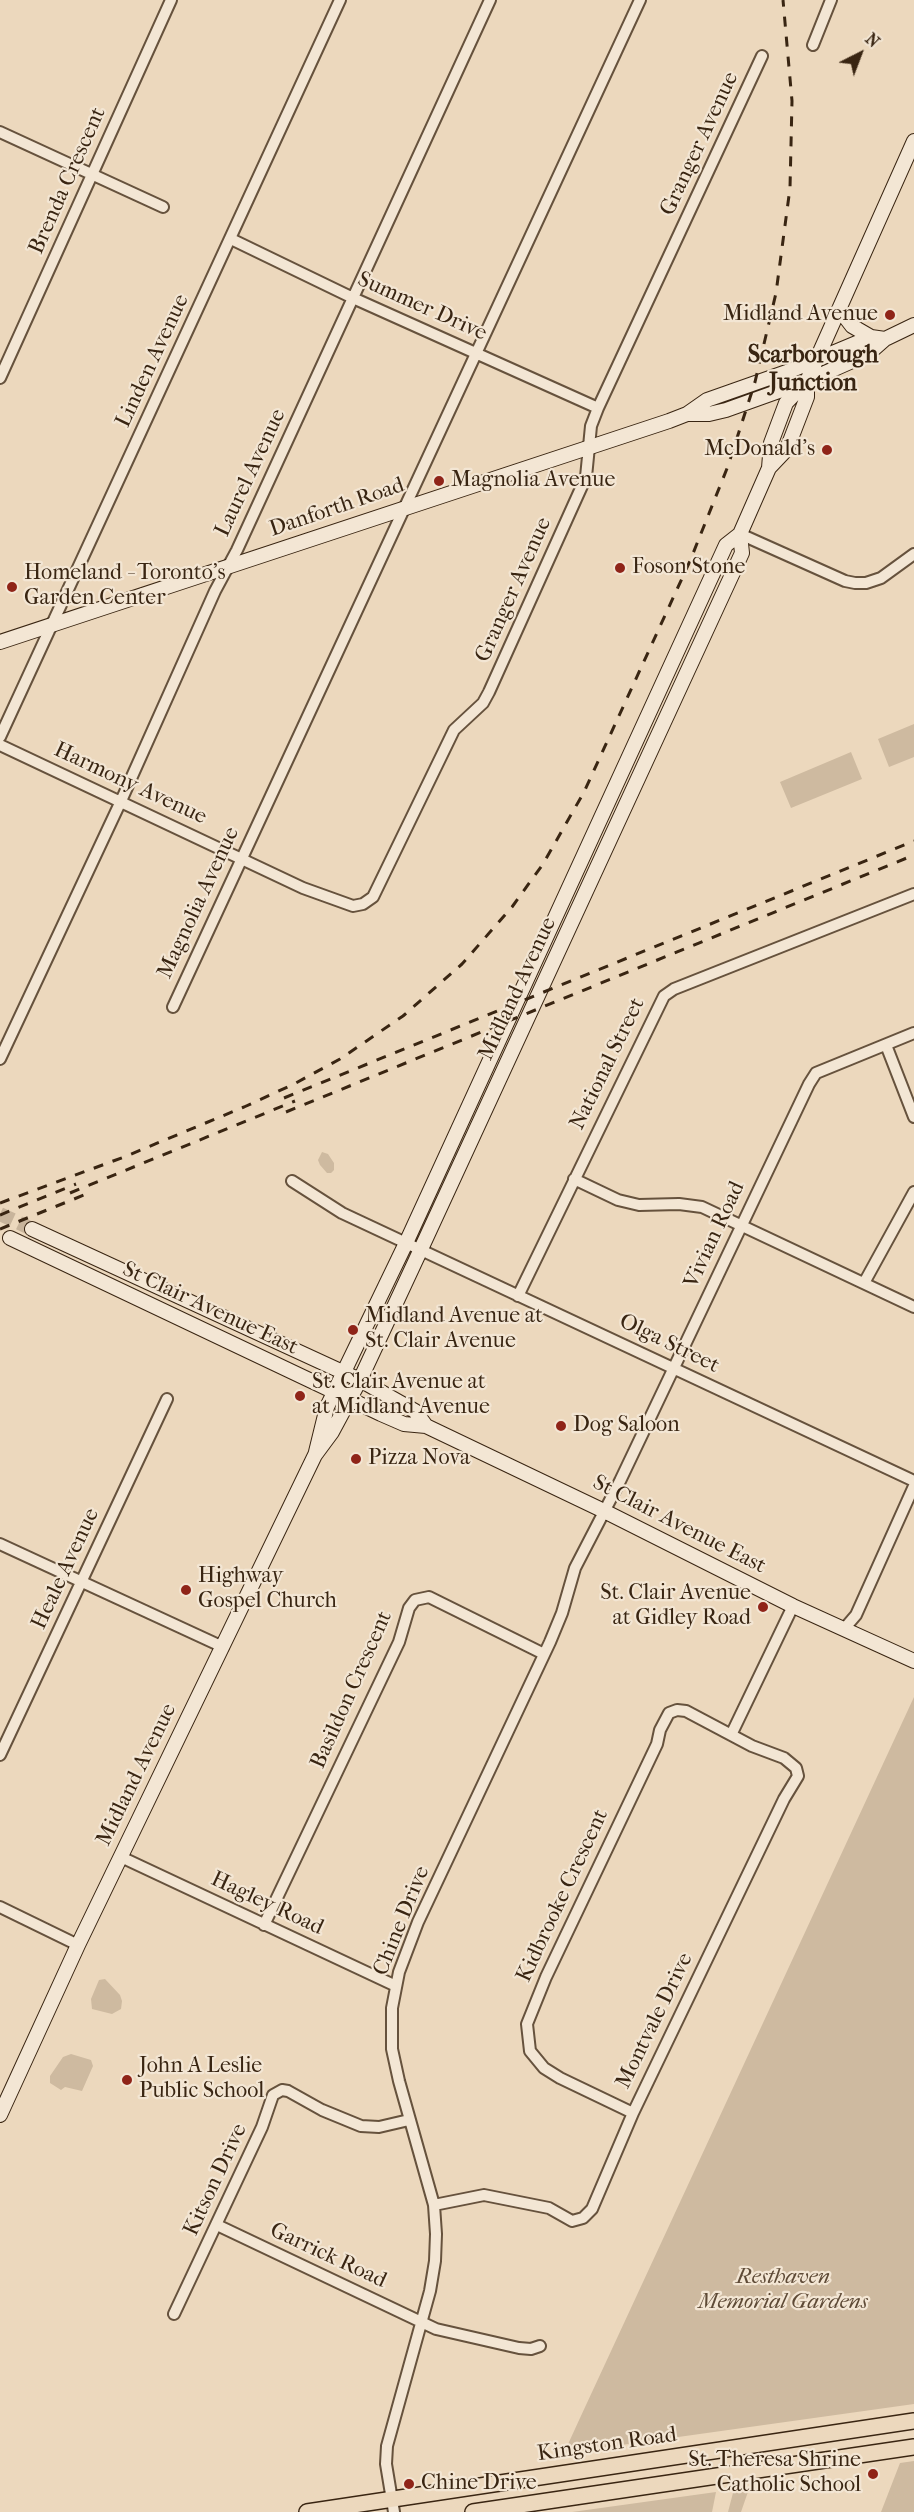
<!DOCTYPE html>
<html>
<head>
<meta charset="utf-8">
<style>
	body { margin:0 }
	#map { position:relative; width:914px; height:2512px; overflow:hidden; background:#ecd8bd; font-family:"IM FELL French Canon",serif }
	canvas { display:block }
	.north { position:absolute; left:830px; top:24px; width:60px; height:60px; -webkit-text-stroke:4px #f3e6d4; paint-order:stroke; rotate:42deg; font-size:16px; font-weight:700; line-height:24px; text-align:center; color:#392512 }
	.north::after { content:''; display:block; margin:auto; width:21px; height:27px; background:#392512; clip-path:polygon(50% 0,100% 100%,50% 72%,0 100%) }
</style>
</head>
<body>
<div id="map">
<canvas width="914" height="2512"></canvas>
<div class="north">N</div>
</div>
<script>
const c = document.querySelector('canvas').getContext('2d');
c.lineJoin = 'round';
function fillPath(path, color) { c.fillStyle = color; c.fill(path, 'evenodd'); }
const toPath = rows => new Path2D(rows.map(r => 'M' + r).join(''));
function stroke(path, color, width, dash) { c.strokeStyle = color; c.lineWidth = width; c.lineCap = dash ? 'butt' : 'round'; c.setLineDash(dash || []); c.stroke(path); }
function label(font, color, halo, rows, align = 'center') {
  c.font = font + ' "IM FELL French Canon",serif'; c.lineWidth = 4.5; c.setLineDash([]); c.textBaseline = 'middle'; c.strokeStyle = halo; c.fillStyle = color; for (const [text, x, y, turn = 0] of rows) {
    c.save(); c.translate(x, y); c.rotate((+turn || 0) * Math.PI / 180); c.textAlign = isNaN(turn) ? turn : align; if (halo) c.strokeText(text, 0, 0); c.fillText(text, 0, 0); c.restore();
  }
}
fillPath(toPath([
	[914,724,914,757,889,767,878,739],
	[851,752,862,779,791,808,780,782],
	[322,1152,328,1154,334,1163,334,1170,331,1173,327,1173,320,1165,318,1160],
	[914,1697,914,2404,564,2453,580,2418],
	[105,1979,120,1995,122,2001,121,2009,112,2014,92,2009,91,1999,99,1980],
	[71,2054,91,2060,93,2066,82,2091,65,2087,61,2090,50,2083,50,2076,63,2057],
	[914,2461,914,2512,881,2512,900,2463],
	[750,2486,741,2512,728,2512,734,2489],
	[716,2492,712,2512,572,2512]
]), '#cebaa0');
stroke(toPath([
	[0,1214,32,1229]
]), '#c8b49b', 14, [14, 7]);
const minor = toPath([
	[813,45,831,0],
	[0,132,163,207],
	[231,239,353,298,598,408],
	[0,378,171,0],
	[740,534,845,581,855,583,866,583,881,578,914,554],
	[0,737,340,0],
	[0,745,303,888,353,906,363,904,373,897,454,730,483,703,489,692,586,477,591,426,598,408,762,56],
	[173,1007,640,0],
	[886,1045,914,1117],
	[0,1059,121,801,215,591,237,550,490,0],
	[574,1179,618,1200,639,1205,679,1204,702,1207,914,1307],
	[292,1181,342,1213,914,1481],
	[864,1283,914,1192],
	[518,1296,664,996,674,989,914,894],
	[0,1544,223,1647],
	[844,1629,856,1615,914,1486],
	[731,1735,793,1606],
	[0,1755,167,1399],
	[121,1857,396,1986],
	[0,1907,78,1945],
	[264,1925,399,1642,409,1608,415,1600,429,1597,544,1654],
	[434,2205,484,2195,549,2208,572,2221,583,2218,592,2209,633,2113,784,1799,798,1776,796,1768,784,1758,752,1746,686,1711,677,1710,669,1713,660,1730,657,1744,546,1977,527,2024,530,2051,544,2068,560,2078,633,2113],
	[217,2225,436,2329,519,2348,531,2349,540,2346],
	[174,2314,262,2127,273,2095,282,2090,288,2091,322,2110,361,2126,379,2127,409,2120],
	[394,2512,386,2464,387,2446,430,2291,435,2261,436,2234,434,2205,399,2081,392,2049,392,2008,399,1972,418,1922,550,1642,562,1613,575,1568,620,1481,809,1084,816,1073,914,1033]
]);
const secondary = toPath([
	[839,309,852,326,871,337],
	[687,414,709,414,726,410,807,381,868,354,885,339,914,325],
	[769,468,787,449,807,397,807,381],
	[0,642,669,421,687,414,707,400,792,370,871,337,885,339],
	[32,1229,360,1380,415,1411,426,1426],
	[10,1238,381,1414,404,1424,426,1426,604,1511,793,1606,914,1661],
	[316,1452,327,1407,406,1243,726,545,740,534],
	[0,2115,78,1945,315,1455,332,1432,360,1380,421,1249,742,553,740,534,769,468,771,443,786,403,807,381,914,141]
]);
const primary = toPath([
	[307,2512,914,2421],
	[473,2512,914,2447]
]);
stroke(minor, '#66523d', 14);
stroke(secondary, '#392512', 16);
stroke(primary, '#392512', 18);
stroke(minor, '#f3e6d4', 10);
stroke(secondary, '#f3e6d4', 14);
stroke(primary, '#ecd8bd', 15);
stroke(toPath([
	[284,1098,914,841],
	[286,1112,914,855],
	[70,1193,295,1101],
	[0,1203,124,1157,244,1107,294,1084,340,1059,403,1016,462,964,512,907,543,864,584,792,690,561,728,466,755,382,776,293,790,188,792,101,783,0],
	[0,1215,76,1184],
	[0,1229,84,1195]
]), '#392512', 3, [10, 10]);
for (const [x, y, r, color] of [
	[890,315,6,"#8f2418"],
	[827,450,6,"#8f2418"],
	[439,481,6,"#8f2418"],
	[620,568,6,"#8f2418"],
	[12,587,6,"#8f2418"],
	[353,1330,6,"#8f2418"],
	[300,1396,6,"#8f2418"],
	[561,1426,6,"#8f2418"],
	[356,1459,6,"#8f2418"],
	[186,1590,6,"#8f2418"],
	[763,1607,6,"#8f2418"],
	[127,2080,6,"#8f2418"],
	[873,2474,6,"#8f2418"],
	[409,2484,6,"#8f2418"]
]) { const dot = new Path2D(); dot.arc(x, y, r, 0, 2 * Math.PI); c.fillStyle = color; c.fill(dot); stroke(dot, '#f3e6d4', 2); }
label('22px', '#392512', '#f3e6d4', [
	["Granger Avenue",700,144,-65],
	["Brenda Crescent",68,181,-66],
	["Summer Drive",422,307,24],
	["Linden Avenue",153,361,-65],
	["Laurel Avenue",251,473,-65],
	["Danforth Road",337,508,-19],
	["Granger Avenue",514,590,-66],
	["Harmony Avenue",130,784,25],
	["Magnolia Avenue",199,903,-65],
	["Midland Avenue",518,989,-65],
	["National Street",608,1064,-64],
	["Vivian Road",715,1235,-65],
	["St Clair Avenue East",210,1309,25],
	["Olga Street",669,1344,26],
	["St Clair Avenue East",679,1525,27],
	["Heale Avenue",66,1569,-65],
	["Basildon Crescent",352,1690,-66],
	["Midland Avenue",137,1775,-64],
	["Kidbrooke Crescent",563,1896,-65],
	["Hagley Road",267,1904,25],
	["Chine Drive",402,1921,-68],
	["Montvale Drive",655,2021,-64],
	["Kitson Drive",216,2180,-65],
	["Garrick Road",328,2256,25],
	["Kingston Road",607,2445,-8]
]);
label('22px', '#392512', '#f3e6d4', [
	["Midland Avenue",878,315,"right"],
	["McDonald's",815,450,"right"],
	["Magnolia Avenue",451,481],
	["Foson Stone",632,568],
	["Homeland - Toronto's",24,574],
	["Garden Center",24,599],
	["Midland Avenue at",365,1317],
	["St. Clair Avenue",365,1342],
	["St. Clair Avenue at",312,1383],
	["at Midland Avenue",312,1408],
	["Dog Saloon",573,1426],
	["Pizza Nova",368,1459],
	["Highway",198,1577],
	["Gospel Church",198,1602],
	["St. Clair Avenue",751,1594,"right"],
	["at Gidley Road",751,1619,"right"],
	["John A Leslie",139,2067],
	["Public School",139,2092],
	["St. Theresa Shrine",861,2461,"right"],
	["Catholic School",861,2486,"right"],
	["Chine Drive",421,2484]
], 'left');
label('italic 22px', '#5e4a36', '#f3e6d4', [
	["Resthaven",783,2278],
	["Memorial Gardens",783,2303]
]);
label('bold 24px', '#392512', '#f3e6d4', [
	["Scarborough",813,356],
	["Junction",813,384]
]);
</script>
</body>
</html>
